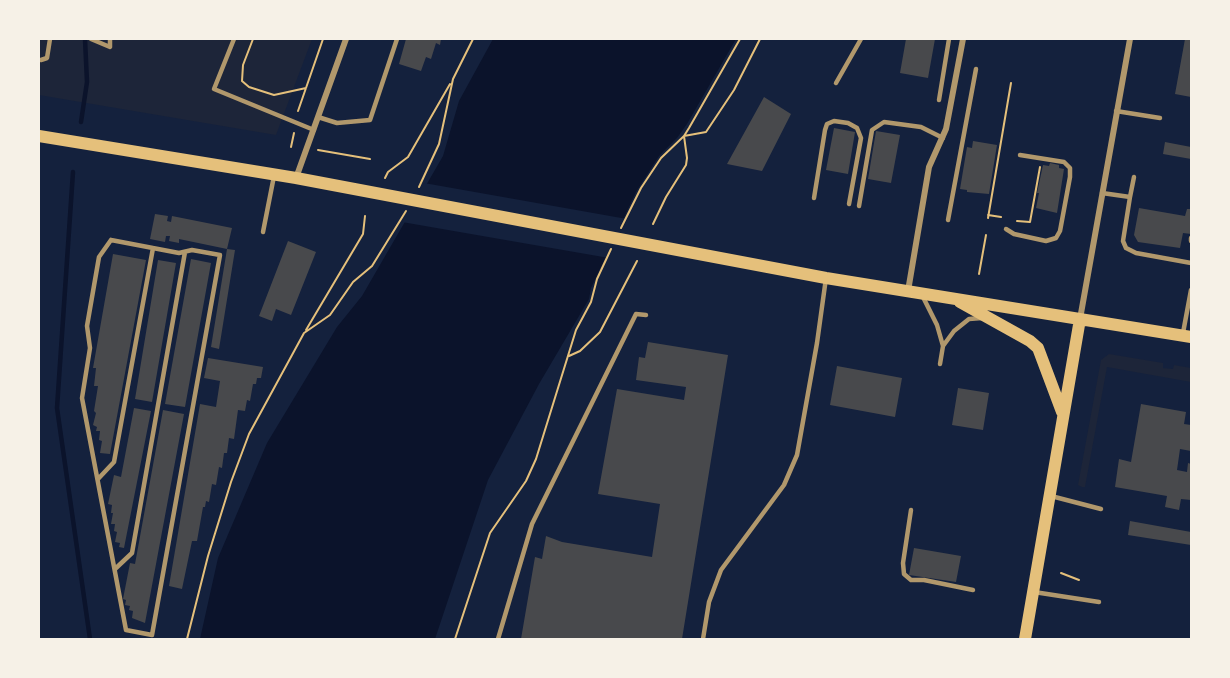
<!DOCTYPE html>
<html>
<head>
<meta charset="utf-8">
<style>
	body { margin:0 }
	#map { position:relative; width:1230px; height:678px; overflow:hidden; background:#14213d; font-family:"Roboto Condensed",sans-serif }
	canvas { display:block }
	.frame { position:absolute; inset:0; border:40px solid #f6f1e7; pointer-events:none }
</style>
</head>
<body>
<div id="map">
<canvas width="1230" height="678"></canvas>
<div class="frame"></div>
</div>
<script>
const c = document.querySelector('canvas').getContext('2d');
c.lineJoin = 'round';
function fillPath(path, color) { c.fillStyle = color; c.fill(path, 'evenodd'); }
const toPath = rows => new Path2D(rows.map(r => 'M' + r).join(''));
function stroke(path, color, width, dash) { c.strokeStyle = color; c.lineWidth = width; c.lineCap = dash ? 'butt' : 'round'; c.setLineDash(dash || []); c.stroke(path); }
fillPath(toPath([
	[39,39,312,39,276,135,39,95],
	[1109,354,1163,363,1163,368,1173,369,1174,365,1191,368,1191,382,1107,367,1085,487,1082,487,1078,485,1101,360]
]), '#1d2539');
fillPath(toPath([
	[493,39,736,39,687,124,677,138,659,156,636,192,591,288,589,299,539,384,488,480,435,639,200,639,218,558,267,443,337,327,362,296,443,156,459,101]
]), '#0b132b');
fillPath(toPath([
	[424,183,627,219,609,258,402,222]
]), '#14213d');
stroke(toPath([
	[81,122,87,82,85,39],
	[73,172,57,408,90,639]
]), '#0b132b', 4.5);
fillPath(toPath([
	[406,39,441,39,440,45,436,43,431,59,426,57,421,71,399,64],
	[906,39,935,39,928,78,900,73],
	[1185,39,1191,39,1191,97,1175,94],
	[764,97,791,114,762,171,727,164],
	[834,128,855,132,848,174,826,170],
	[876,131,900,135,891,183,868,179],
	[973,141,997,145,989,194,967,192,967,190,960,189,967,147,972,148],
	[1165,142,1191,147,1191,159,1163,154],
	[1050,163,1059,165,1059,168,1064,169,1057,213,1036,208,1039,193,1037,193,1043,165,1049,166],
	[1139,208,1185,216,1187,209,1191,209,1191,234,1183,233,1180,248,1138,242,1134,235],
	[155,214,168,216,167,221,171,222,172,216,232,228,227,249,179,239,179,243,169,241,170,236,166,236,165,242,150,239],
	[288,241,316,252,291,315,276,309,272,321,259,316],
	[227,249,235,250,219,349,211,347],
	[113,254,146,260,110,454,100,453,102,441,99,440,100,431,96,431,97,427,93,425,96,413,94,411,98,386,94,386,96,368,93,368],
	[191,259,211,263,185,407,165,404],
	[158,260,176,263,152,402,135,399],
	[648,342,728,355,682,639,521,639,535,557,542,559,546,536,562,542,652,557,660,504,598,494,617,389,684,400,686,387,636,380,639,357,645,358],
	[208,358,263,367,261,378,257,378,256,384,253,384,250,401,247,400,245,411,238,410,234,439,229,438,227,453,224,453,222,468,219,467,216,485,212,484,209,502,206,501,205,507,203,507,197,541,192,541,182,589,169,586,200,404,216,407,220,381,204,378],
	[837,366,902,378,895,417,830,405],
	[958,388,989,393,983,430,952,425],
	[1141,404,1186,412,1184,424,1191,425,1191,451,1180,449,1177,470,1187,472,1188,463,1191,464,1191,500,1181,499,1179,510,1165,507,1167,496,1115,487,1119,459,1131,462],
	[134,408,151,411,124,548,119,547,120,543,115,542,117,532,114,531,115,524,111,524,113,513,111,513,112,505,108,504,114,475,121,477],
	[163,410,184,414,145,623,132,618,133,611,129,610,130,606,125,605,126,600,123,599,130,563,135,564],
	[1130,521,1191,532,1191,545,1128,535],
	[914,548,961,556,956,582,909,575]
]), '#48494c');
stroke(toPath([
	[253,39,243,65,242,81,249,87,274,95,306,88],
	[298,111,323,39],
	[291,147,294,133],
	[318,150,370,159],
	[385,178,388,172,408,157,450,84],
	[419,187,439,144,453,79,473,39],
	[988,215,1001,217],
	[988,218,1011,83],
	[1017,221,1030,222,1040,167],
	[653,224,666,197,686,165,687,158,684,136,706,132,734,90,760,39],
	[621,228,641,188,661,158,684,136,689,128,740,39],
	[979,274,986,235],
	[306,330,363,234,365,216],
	[569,356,580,351,600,332,637,261],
	[1061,573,1079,580],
	[187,639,208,556,231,482,249,434,304,333,330,315,353,282,372,266,406,211],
	[455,639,490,533,526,481,536,459,576,330,591,302,597,279,611,249]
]), '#e5c07b', 2);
stroke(toPath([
	[91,39,110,47,110,39],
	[234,39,214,89,314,130],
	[41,60,47,58,50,39],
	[836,83,861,39],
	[939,100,949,39],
	[1116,111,1160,118],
	[318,117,337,123,370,120,397,39],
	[1102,193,1130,197,1134,177],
	[1130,197,1123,241,1126,248,1136,253,1191,263],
	[814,198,825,130,827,124,834,121,848,123,857,128,861,138,849,204],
	[859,206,872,130,884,122,921,127,943,138],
	[948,220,976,69],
	[1006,229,1014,234,1046,241,1056,238,1060,231,1070,177,1070,168,1064,162,1020,155],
	[263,232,274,176],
	[1191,238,1191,241],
	[111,240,179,253,192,250,220,255,152,635,126,630,82,398,90,348,87,326,99,257,111,240],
	[922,295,937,325,943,346,954,331,969,319,982,318],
	[1183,333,1191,290],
	[940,364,943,346],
	[98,479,114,462,153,248],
	[1051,496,1101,509],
	[911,510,903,563,904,574,911,580,924,580,973,590],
	[115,569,132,553,185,252],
	[1034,592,1099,602],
	[498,639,532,524,636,314,646,315],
	[703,639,709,602,721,570,784,485,797,455,817,343,826,278]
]), '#b1986c', 4.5);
stroke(toPath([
	[296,178,346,39],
	[908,291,929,167,946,129,963,39],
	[1080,319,1130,39]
]), '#b1986c', 6);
stroke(toPath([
	[39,136,296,178,826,278,1191,337],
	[960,302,1030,341,1038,348,1062,412],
	[1025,639,1080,319]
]), '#e5c07b', 12);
</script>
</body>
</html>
